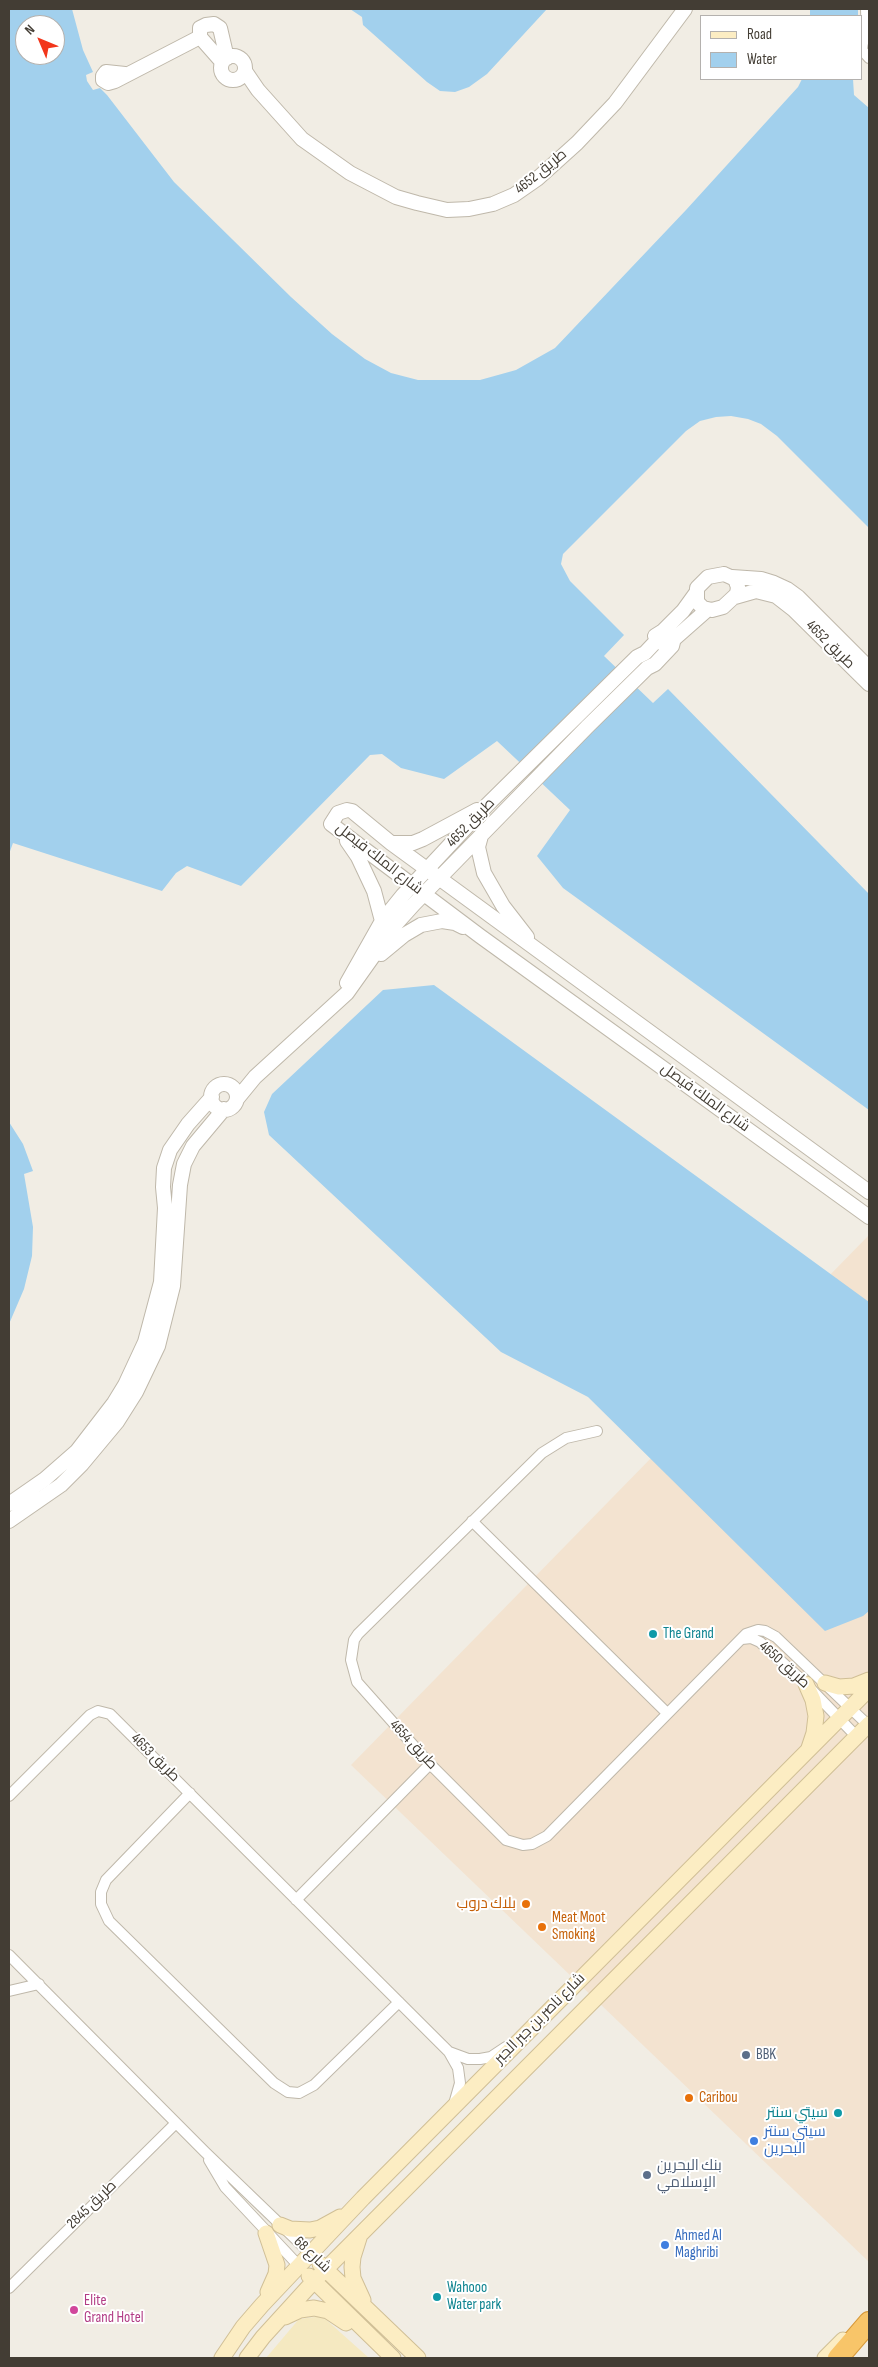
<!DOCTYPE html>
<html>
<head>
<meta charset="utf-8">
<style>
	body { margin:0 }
	#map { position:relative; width:878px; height:2367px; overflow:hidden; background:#f1ede4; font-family:"Sofia Sans Condensed",sans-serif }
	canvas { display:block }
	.frame { position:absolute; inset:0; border:10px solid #433d34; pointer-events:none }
	.legend { position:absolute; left:700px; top:15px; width:162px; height:65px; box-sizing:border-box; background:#fff; border:1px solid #b4b1ae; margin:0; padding:6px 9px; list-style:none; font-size:15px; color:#433d34 }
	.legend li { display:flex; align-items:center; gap:10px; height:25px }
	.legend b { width:25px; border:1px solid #b4b1ae }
	.north { position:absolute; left:15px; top:15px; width:50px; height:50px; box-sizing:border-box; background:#fff; border:1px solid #b4b1ae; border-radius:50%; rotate:315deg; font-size:14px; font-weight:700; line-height:20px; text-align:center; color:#433d34 }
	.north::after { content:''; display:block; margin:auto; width:18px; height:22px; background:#f2361b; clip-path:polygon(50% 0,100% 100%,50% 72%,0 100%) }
</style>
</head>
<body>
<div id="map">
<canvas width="878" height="2367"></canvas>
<div class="frame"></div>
<ul class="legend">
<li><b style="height:6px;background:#fcedc3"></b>Road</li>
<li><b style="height:14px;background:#a2d0ed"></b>Water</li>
</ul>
<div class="north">N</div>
</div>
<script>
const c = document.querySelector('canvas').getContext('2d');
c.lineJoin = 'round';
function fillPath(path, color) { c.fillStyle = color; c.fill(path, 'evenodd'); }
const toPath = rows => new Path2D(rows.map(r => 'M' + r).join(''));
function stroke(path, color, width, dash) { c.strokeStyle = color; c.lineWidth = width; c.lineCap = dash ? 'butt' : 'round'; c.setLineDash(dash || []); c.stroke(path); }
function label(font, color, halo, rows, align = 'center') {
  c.font = font + ' "Sofia Sans Condensed",Cairo,sans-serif'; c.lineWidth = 4; c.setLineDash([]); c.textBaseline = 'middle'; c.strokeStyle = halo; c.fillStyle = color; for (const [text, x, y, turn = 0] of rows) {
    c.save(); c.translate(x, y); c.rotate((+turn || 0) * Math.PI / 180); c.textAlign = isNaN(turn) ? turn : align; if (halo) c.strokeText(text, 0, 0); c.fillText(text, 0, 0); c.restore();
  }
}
fillPath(toPath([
	[869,1235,869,2262,351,1765]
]), '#f3e3d0');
fillPath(toPath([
	[322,2316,369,2358,266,2358,299,2319]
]), '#f5e9c1');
fillPath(toPath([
	[9,9,72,9,83,50,93,72,86,75,87,81,93,90,100,88,107,95,174,182,291,297,332,334,365,359,391,373,418,380,480,380,516,370,555,348,686,210,798,87,802,79,853,79,854,95,869,108,869,528,777,436,761,424,748,419,731,416,716,417,700,421,686,431,563,554,561,564,570,581,624,635,604,656,653,703,668,689,869,894,869,1110,563,888,537,856,570,810,497,741,444,779,401,768,382,754,370,755,241,886,187,866,176,873,162,891,13,843,9,854],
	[25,25,55,25,55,55,25,55],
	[350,9,547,9,487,74,469,87,455,92,440,91,427,82,363,25,362,17],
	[810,9,858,9,858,16,810,16],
	[434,985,869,1302,869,1611,863,1616,825,1631,588,1397,501,1352,269,1135,264,1112,272,1094,383,990],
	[9,1122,23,1144,33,1171,24,1174,33,1227,32,1256,24,1289,9,1324]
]), '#a2d0ed');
const minor = toPath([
	[866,9,867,38],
	[869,37,863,42,862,50,869,58],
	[597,1431,566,1438,542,1453,358,1634,354,1640,351,1660,357,1682,430,1764,506,1840,523,1845,532,1844,547,1836,746,1634,758,1630,765,1631,776,1637,868,1725],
	[472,1521,667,1713],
	[742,1639,751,1638,760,1642,806,1684,857,1737],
	[190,1793,106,1880,101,1892,101,1904,109,1921,274,2083,288,2092,299,2093,314,2085,399,2002],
	[9,1796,90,1715,98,1711,110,1714,449,2052,458,2068,460,2083,454,2104],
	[296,1900,430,1764],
	[9,1955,205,2152,311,2254],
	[9,1991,39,1984],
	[449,2052,468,2059,480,2059,491,2057,506,2047],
	[209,2160,225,2187,299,2266],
	[9,2288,176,2123]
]);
const tertiary = toPath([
	[200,37,200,28,206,25,214,24,220,28,227,58],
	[200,37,222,62],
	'221 68a12 12 0 1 1 24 0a12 12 0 1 1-24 0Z',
	[245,71,258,90,302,139,350,173,396,197,417,203,447,210,469,209,493,204,514,195,537,179,577,143,615,103,685,9],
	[125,74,106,72,103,76,103,80,108,83,115,81,200,37],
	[724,574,735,579,738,587,737,594,723,607,712,610,703,608,697,602,697,588,708,577,724,574],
	[732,577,761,579,774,583,787,589,798,597,869,668],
	[735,597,756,591,776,596,794,610,869,684],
	[655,636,663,631,683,611,696,593],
	[665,647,707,610],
	[481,836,478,847,484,873,503,906,527,937],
	[347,841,358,857,374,891,382,921],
	[391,843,413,843,423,839,477,810],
	[381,954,404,935,421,925,442,921,455,923,463,927],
	[347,983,382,921,403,895,487,805,637,657,645,653,661,636,663,631],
	'211 1097a13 13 0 1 1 26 0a13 13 0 1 1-26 0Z',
	[237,1099,255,1077,347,993,396,924,414,904,587,727,647,668,655,664,672,646,673,642],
	[869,1192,391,843,352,811,347,810,338,813,331,824,480,936,869,1217],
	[9,1504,45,1479,77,1451,114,1403,125,1385,145,1342,161,1282,165,1208,163,1187,164,1168,170,1150,188,1124,212,1097],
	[9,1521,61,1485,82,1464,117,1422,136,1392,158,1346,173,1286,180,1185,184,1164,193,1146,224,1109]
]);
const secondary = toPath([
	[825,1683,839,1687,854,1686,869,1680],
	[806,1684,813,1700,816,1716,814,1733,809,1748],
	[280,2225,290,2229,310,2230,320,2228,340,2217],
	[266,2233,277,2265,276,2274,268,2292],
	[359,2238,353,2257,352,2267,353,2278,363,2300],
	[320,2264,418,2358],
	[309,2276,393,2358],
	[285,2317,300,2310,314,2308,328,2311,346,2323],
	[222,2358,243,2327,262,2305,363,2198,869,1689],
	[247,2358,263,2337,314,2281,869,1724],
	[825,2358,843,2340]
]);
const motorway = toPath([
	[838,2358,869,2322]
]);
stroke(minor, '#bfb8aa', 12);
stroke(tertiary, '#bfb8aa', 16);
stroke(secondary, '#d0bf96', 17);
stroke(motorway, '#d79939', 22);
stroke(minor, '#fff', 10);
stroke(tertiary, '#fff', 14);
stroke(secondary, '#fcedc3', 15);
stroke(motorway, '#f8c569', 20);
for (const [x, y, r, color] of [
	[653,1634,5,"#0f9aa8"],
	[526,1904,5,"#e8710a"],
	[542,1927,5,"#e8710a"],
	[746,2055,5,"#5c6f8a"],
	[689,2098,5,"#e8710a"],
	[838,2113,5,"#0f9aa8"],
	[754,2141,5,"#3f7fe0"],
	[647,2175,5,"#5c6f8a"],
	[665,2245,5,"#3f7fe0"],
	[437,2297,5,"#0f9aa8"],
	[74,2310,5,"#d1479c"]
]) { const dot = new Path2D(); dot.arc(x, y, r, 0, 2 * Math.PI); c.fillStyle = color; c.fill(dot); stroke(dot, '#fff', 2); }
label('15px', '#433d34', '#fff', [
	["طريق 4652",541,172,-39],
	["طريق 4652",830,645,45],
	["طريق 4652",471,823,-46],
	["شارع الملك فيصل",379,859,38],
	["شارع الملك فيصل",705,1098,36],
	["طريق 4650",784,1665,42],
	["طريق 4654",413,1745,47],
	["طريق 4653",155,1758,45],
	["شارع ناصر بن جبر الجبر",540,2019,-45],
	["طريق 2845",92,2205,-44],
	["شارع 68",312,2255,44]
]);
label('15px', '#0d838f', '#fff', [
	["The Grand",663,1634],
	["سيتي سنتر",828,2113,"right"],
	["Wahooo",447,2288],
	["Water park",447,2305]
], 'left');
label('15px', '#c56008', '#fff', [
	["بلاك دروب",516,1904,"right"],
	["Meat Moot",552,1918],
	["Smoking",552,1935],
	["Caribou",699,2098]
], 'left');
label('15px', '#4e5e75', '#fff', [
	["BBK",756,2055],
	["بنك البحرين",657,2166],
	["الإسلامي",657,2183]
], 'left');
label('15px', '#366cbe', '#fff', [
	["سيتي سنتر",764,2132],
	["البحرين",764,2149],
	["Ahmed Al",675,2236],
	["Maghribi",675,2253]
], 'left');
label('15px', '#b23c85', '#fff', [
	["Elite",84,2301],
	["Grand Hotel",84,2318]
], 'left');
</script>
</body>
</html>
